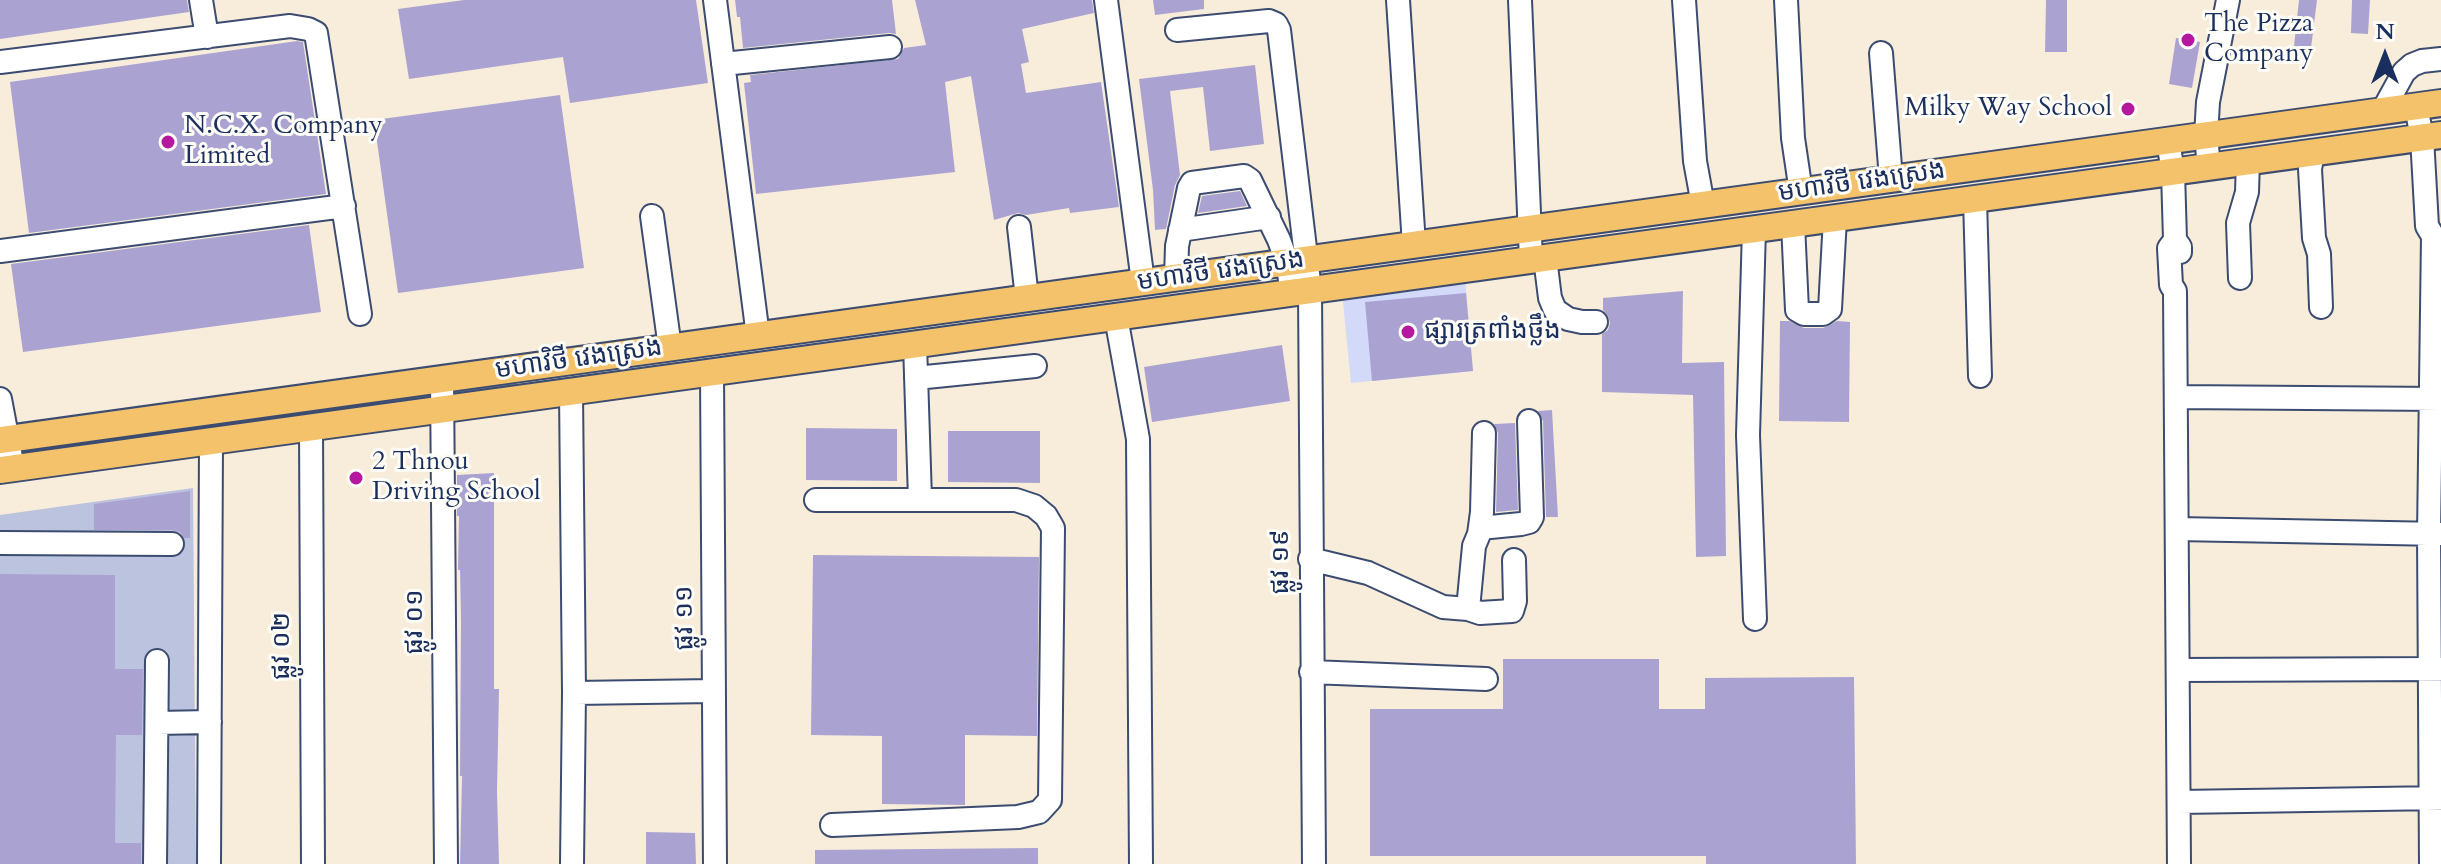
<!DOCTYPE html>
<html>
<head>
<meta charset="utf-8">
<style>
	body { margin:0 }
	#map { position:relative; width:2441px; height:864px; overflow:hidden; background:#f8eddb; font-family:Cardo,serif }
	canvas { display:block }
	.north { position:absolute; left:2345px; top:16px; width:80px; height:80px; -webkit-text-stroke:6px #fdfcf7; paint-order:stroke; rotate:0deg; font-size:22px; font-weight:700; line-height:32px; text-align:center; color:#1b2f5e }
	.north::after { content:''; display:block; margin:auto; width:28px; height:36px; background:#1b2f5e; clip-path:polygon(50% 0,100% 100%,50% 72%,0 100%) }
</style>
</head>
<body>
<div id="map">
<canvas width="2441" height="864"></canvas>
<div class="north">N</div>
</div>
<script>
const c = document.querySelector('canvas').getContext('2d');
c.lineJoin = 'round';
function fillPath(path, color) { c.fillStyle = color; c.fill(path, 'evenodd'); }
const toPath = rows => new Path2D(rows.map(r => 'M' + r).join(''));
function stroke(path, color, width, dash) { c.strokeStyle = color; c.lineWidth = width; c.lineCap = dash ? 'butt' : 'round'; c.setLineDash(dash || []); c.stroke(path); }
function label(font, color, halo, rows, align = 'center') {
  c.font = font + ' Cardo,"Noto Sans Khmer",serif'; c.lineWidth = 6; c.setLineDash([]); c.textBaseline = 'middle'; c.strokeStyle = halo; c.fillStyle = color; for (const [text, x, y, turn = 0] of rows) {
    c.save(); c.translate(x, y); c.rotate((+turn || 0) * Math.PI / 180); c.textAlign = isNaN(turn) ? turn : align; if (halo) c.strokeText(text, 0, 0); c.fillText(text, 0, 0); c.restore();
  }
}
fillPath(toPath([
	[1464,265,1473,371,1351,383,1341,282]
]), '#d2d9f9');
fillPath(toPath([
	[193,488,196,864,0,864,0,515]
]), '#bcc3de');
fillPath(toPath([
	[0,0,187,0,189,12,0,39],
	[464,0,696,0,708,83,570,103,563,57,409,79,398,9],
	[735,0,892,0,896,34,889,33,743,48,740,17,737,17],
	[915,0,1092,0,1094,13,1022,29,1029,62,1021,64,1026,93,1101,82,1119,207,1070,213,1069,208,1026,215,1018,213,994,220,971,76,945,82,955,172,756,194,744,83,751,82,750,75,898,59,904,48,926,45],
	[1153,0,1204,0,1204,9,1155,15],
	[2046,0,2067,0,2067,52,2045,52],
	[2299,0,2317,0,2311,48,2294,46],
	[2352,0,2370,0,2368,34,2351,33],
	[2176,38,2200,42,2192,88,2169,84],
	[297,41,303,42,326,194,29,233,10,82],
	[1255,65,1264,144,1210,151,1203,87,1170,91,1180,175,1175,185,1166,229,1155,230,1153,190,1139,79],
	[560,95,584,268,398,293,374,120],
	[1240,191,1247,206,1198,213,1202,196],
	[309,225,321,312,23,352,11,264],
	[1683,291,1682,363,1724,362,1726,556,1696,557,1693,395,1602,392,1602,334,1608,330,1610,323,1608,316,1603,310,1603,298],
	[1466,293,1473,371,1372,381,1365,302],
	[1780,321,1789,321,1804,328,1823,328,1837,321,1850,322,1849,422,1779,421],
	[1282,345,1290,401,1152,422,1144,367],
	[1552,410,1558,517,1546,517,1543,421,1538,411],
	[1515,423,1518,510,1496,512,1498,433,1494,424],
	[806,428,897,429,897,481,806,480],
	[948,431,1040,431,1040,483,948,482],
	[494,473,494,689,499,689,497,792,499,864,460,864,462,776,460,776,461,621,460,570,458,570,459,516,457,516,457,475],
	[190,491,190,538,184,538,180,532,172,530,94,530,94,504],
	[813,555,1039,557,1037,736,965,735,965,805,882,804,882,736,811,735],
	[0,574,115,575,115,669,143,669,142,735,116,735,115,843,141,843,141,864,0,864],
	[1503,659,1659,659,1659,709,1705,709,1705,678,1854,677,1856,864,1706,864,1706,856,1370,856,1370,709,1503,709],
	[646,832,695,833,696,864,646,864],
	[1038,848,1038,864,815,864,815,850]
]), '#aaa3d2');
const minor = toPath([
	[201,0,207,37],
	[715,0,758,336],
	[1106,0,1143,282],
	[1398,0,1414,245],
	[1520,0,1531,260],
	[1684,0,1695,161,1703,205],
	[1786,0,1793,138,1801,192],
	[1177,30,1269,21,1276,24,1279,30,1310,290,1314,864],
	[1881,53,1891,179],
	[0,62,290,26,308,29,316,33,360,314],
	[723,64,890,47],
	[2416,107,2422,137,2427,226,2433,236,2429,534,2431,864],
	[2382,112,2404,72,2412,65,2422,61,2441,59],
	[2168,141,2173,172,2175,240,2180,247,2180,252],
	[2313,152,2310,169,2314,238,2319,254,2321,307],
	[2209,167,2206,136,2208,102,2228,0],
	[1975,199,1980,376],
	[652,216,670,348],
	[1793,224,1797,310,1804,314,1823,314,1830,309,1835,218],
	[1019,227,1027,298],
	[1754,229,1748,435,1755,619],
	[1180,230,1269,217],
	[2175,240,2169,248,2171,285,2175,291,2179,864],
	[0,251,344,206],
	[1545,258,1550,298,1555,310,1568,319,1582,322,1596,322],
	[1176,278,1177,246,1189,188,1192,183,1244,176,1250,180,1279,240,1287,262,1292,292],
	[2240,278,2238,223,2247,192,2248,161],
	[1116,317,1138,439,1141,864],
	[915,344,920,499],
	[712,372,715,864],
	[916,378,1035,366],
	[442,379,446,864],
	[571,392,574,693,572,864],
	[2176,397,2441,399],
	[0,399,13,468],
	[311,427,313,864],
	[816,500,1016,500,1034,506,1046,516,1053,528,1050,800,1039,812,1018,817,832,825],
	[1480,528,1521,524,1529,522,1532,517,1529,421],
	[2177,529,2441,534],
	[0,543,172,544],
	[1310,559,1368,573,1443,607,1468,609,1474,546,1479,534,1482,512,1484,433],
	[1468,609,1480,613,1512,611,1515,601,1514,560],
	[2178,670,2441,669],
	[1311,672,1486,679],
	[574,693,714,691],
	[157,723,210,722],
	[2179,802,2441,798],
	[155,864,157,661],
	[209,864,211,441]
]);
const major = toPath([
	[0,440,2441,103],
	[0,470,2441,135]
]);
stroke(minor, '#3c4c71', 26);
stroke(major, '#3c4c71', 30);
stroke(minor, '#fff', 22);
stroke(major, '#f4c26a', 26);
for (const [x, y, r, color] of [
	[2188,40,8,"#b5179e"],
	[2128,109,8,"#b5179e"],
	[168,142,8,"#b5179e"],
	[1408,332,8,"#b5179e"],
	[356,478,8,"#b5179e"]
]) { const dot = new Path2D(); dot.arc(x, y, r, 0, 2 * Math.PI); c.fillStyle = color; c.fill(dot); stroke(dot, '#fdfcf7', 3); }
label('26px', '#1b2f5e', '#fdfcf7', [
	["The Pizza",2204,25],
	["Company",2204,55],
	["Milky Way School",2112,109,"right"],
	["N.C.X. Company",184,127],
	["Limited",184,157],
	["ផ្សារត្រពាំងថ្លឹង",1424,332],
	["2 Thnou",372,463],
	["Driving School",372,493]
], 'left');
label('26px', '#1b2f5e', '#fdfcf7', [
	["មហាវិថី វេងស្រេង",1862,183,-8],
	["មហាវិថី វេងស្រេង",1221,272,-8],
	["មហាវិថី វេងស្រេង",579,360,-8],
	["ផ្លូវ ១៩",1282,562,-90],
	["ផ្លូវ ១១",686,618,-91],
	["ផ្លូវ ០១",416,622,-90],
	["ផ្លូវ ០២",283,646,-90]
]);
</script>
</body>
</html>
